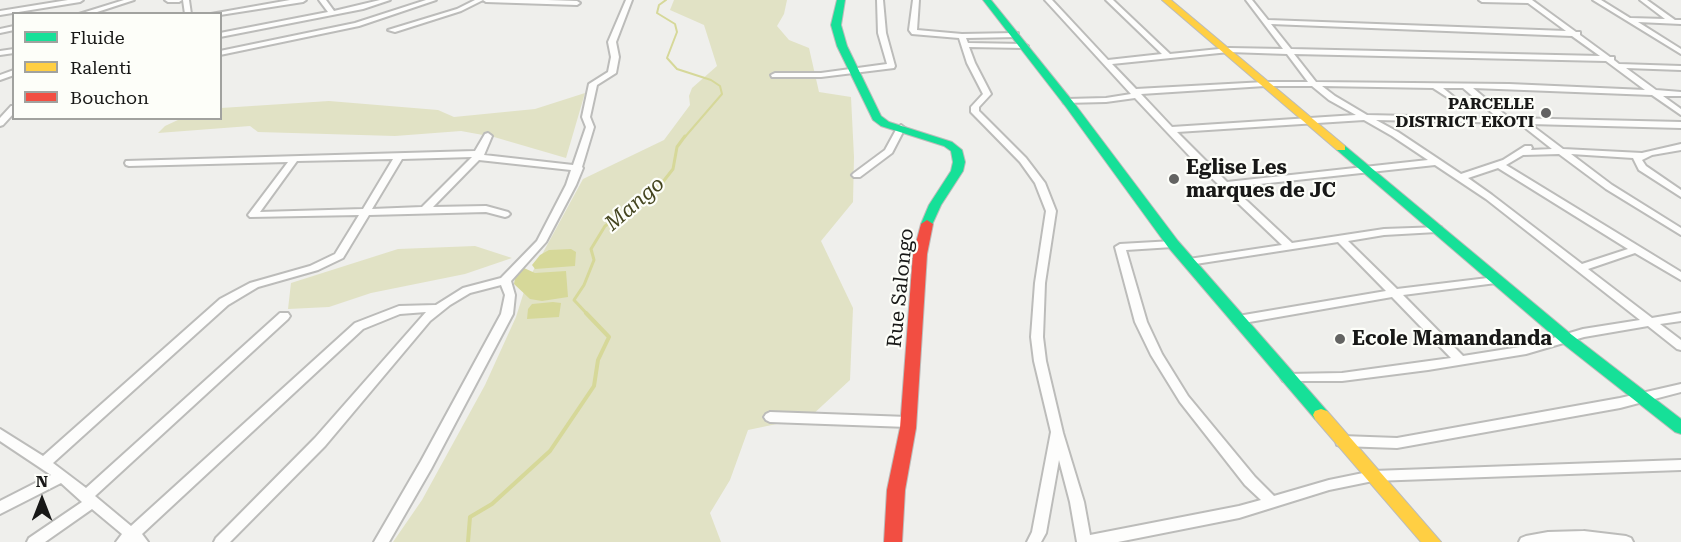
<!DOCTYPE html>
<html>
<head>
<meta charset="utf-8">
<style>
	body { margin:0 }
	#map { position:relative; width:1681px; height:542px; overflow:hidden; background:#efefec; font-family:"Roboto Serif",serif }
	canvas { display:block }
	.legend { position:absolute; left:12px; top:12px; width:210px; height:108px; box-sizing:border-box; background:#fdfef9; border:2px solid #a1a29f; margin:0; padding:8px 10px; list-style:none; font-size:18px; color:#181817 }
	.legend li { display:flex; align-items:center; gap:12px; height:30px }
	.legend b { width:30px; border:2px solid #a1a29f }
	.north { position:absolute; left:12px; top:470px; width:60px; height:60px; -webkit-text-stroke:4px #fdfef9; paint-order:stroke; rotate:0deg; font-size:16px; font-weight:700; line-height:24px; text-align:center; color:#181817 }
	.north::after { content:''; display:block; margin:auto; width:21px; height:27px; background:#181817; clip-path:polygon(50% 0,100% 100%,50% 72%,0 100%) }
</style>
</head>
<body>
<div id="map">
<canvas width="1681" height="542"></canvas>
<ul class="legend">
<li><b style="height:8px;background:#16e098"></b>Fluide</li>
<li><b style="height:8px;background:#ffcf43"></b>Ralenti</li>
<li><b style="height:8px;background:#f24e42"></b>Bouchon</li>
</ul>
<div class="north">N</div>
</div>
<script>
const c = document.querySelector('canvas').getContext('2d');
c.lineJoin = 'round';
function fillPath(path, color) { c.fillStyle = color; c.fill(path, 'evenodd'); }
const toPath = rows => new Path2D(rows.map(r => 'M' + r).join(''));
function stroke(path, color, width, dash) { c.strokeStyle = color; c.lineWidth = width; c.lineCap = dash ? 'butt' : 'round'; c.setLineDash(dash || []); c.stroke(path); }
function label(font, color, halo, rows, align = 'center') {
  c.font = font + ' "Roboto Serif",serif'; c.lineWidth = 4.5; c.setLineDash([]); c.textBaseline = 'middle'; c.strokeStyle = halo; c.fillStyle = color; for (const [text, x, y, turn = 0] of rows) {
    c.save(); c.translate(x, y); c.rotate((+turn || 0) * Math.PI / 180); c.textAlign = isNaN(turn) ? turn : align; if (halo) c.strokeText(text, 0, 0); c.fillText(text, 0, 0); c.restore();
  }
}
fillPath(toPath([
	[674,0,787,0,784,14,777,26,789,40,809,48,819,92,851,97,854,157,853,202,821,241,853,308,850,380,810,417,748,430,730,480,710,513,721,542,393,542,422,500,485,385,516,317,527,282,583,179,664,140,690,105,689,96,692,88,717,66,704,25,670,10],
	[585,93,566,158,494,137,461,131,395,136,258,132,250,126,158,133,165,126,180,119,220,118,221,108,329,101,438,110,454,117,535,109],
	[475,246,512,258,465,274,371,293,329,307,288,309,291,283,398,249]
]), '#e1e2c5');
fillPath(toPath([
	[571,249,576,252,575,266,535,269,532,265,540,255,549,250],
	[524,268,535,273,566,271,568,297,542,301,530,299,514,284,515,278],
	[553,302,561,303,559,317,527,319,528,309,532,304]
]), '#d6d899');
stroke(toPath([
	[666,0,659,5,657,13,675,24,677,32,667,58,677,69,711,80,720,86,722,94,684,138]
]), '#d6d899', 2);
stroke(toPath([
	[588,315,574,300,584,285,594,260,591,249,605,226,655,192,673,169,677,147,685,136]
]), '#d6d899', 3);
stroke(toPath([
	[468,542,470,517,492,504,550,451,594,386,598,360,609,337,586,313]
]), '#d6d899', 4);
const street = toPath([
	[68,0,83,0,80,2,0,15,0,11,68,0],
	[124,0,134,0,91,14,79,14,124,0],
	[165,0,182,0,179,2,168,2,165,0],
	[183,0,189,0,191,14,185,14,183,0],
	[290,0,306,0,303,2,220,15,220,14,211,14,290,0],
	[319,0,326,0,334,11,380,0,390,0,363,9,220,37,220,33,328,12,319,0],
	[426,0,436,0,359,26,220,55,220,51,355,23,426,0],
	[475,0,547,0,577,1,580,3,577,5,486,2,483,0,461,11,395,32,388,30,457,9,475,0],
	[626,0,632,0,616,42,619,57,616,73,597,85,590,117,594,127,582,167,583,168,576,185,546,242,511,281,515,295,513,314,431,469,389,542,374,542,421,461,501,314,505,295,501,285,470,293,450,305,430,321,325,446,230,542,214,542,216,538,315,438,426,312,400,314,363,329,142,534,148,542,116,542,122,534,92,509,45,542,27,542,29,538,82,502,61,483,0,514,0,501,51,475,0,441,0,429,43,456,220,299,250,283,310,266,335,254,359,215,250,217,248,215,288,162,129,166,126,165,125,163,126,161,475,151,485,134,488,133,492,136,484,155,573,165,586,127,582,117,589,84,608,72,611,57,608,42,626,0],
	[472,157,422,207,372,209,402,159,472,157],
	[393,159,363,209,260,212,297,161,393,159],
	[479,160,571,170,566,185,537,241,501,278,463,288,436,305,399,306,355,323,131,526,95,496,288,319,290,316,288,313,280,313,86,488,53,463,228,305,258,287,318,270,343,258,369,215,486,212,505,217,508,216,510,214,508,212,486,206,433,207,479,160],
	[877,0,883,0,886,33,895,66,894,68,821,77,772,77,771,75,775,73,821,73,887,64,878,33,877,0],
	[913,0,919,0,917,30,962,34,1015,33,1018,33,1018,37,966,38,968,43,1024,44,1028,46,1024,48,969,47,975,63,991,94,979,107,979,111,1026,158,1045,183,1056,211,1045,283,1043,337,1046,361,1063,433,1084,502,1090,535,1239,506,1261,500,1245,485,1180,402,1151,355,1135,322,1115,247,1120,244,1173,241,1178,244,1173,247,1126,250,1147,322,1162,354,1188,396,1255,477,1274,496,1329,480,1373,471,1681,460,1681,470,1373,481,1329,490,1239,518,1118,542,1077,542,1070,502,1059,460,1046,533,1041,542,1027,542,1032,532,1051,432,1034,361,1031,337,1035,283,1046,211,1035,183,1020,162,971,112,971,107,983,94,967,63,959,38,912,34,909,30,913,0],
	[1045,0,1052,0,1108,60,1162,54,1106,0,1113,0,1170,54,1229,48,1283,49,1246,0,1252,0,1268,20,1566,31,1528,3,1482,2,1479,0,1532,0,1576,32,1580,32,1580,35,1610,57,1614,57,1614,60,1619,64,1681,66,1681,70,1626,68,1656,90,1681,92,1681,96,1663,96,1681,109,1681,115,1652,95,1473,88,1509,118,1681,122,1681,128,1530,124,1563,149,1642,153,1681,144,1681,150,1652,155,1642,160,1646,166,1681,190,1681,197,1639,170,1633,158,1571,154,1612,185,1681,228,1681,235,1606,189,1559,154,1523,155,1506,165,1681,272,1681,280,1635,253,1588,269,1652,318,1681,313,1681,321,1660,324,1681,340,1681,350,1677,349,1648,326,1584,337,1526,354,1428,370,1342,381,1283,381,1281,378,1283,375,1287,374,1342,373,1451,358,1392,297,1238,324,1234,323,1232,320,1238,316,1386,291,1338,242,1189,265,1185,264,1184,262,1185,260,1189,259,1282,245,1197,164,1135,98,1106,102,1064,103,1063,101,1067,99,1106,98,1131,94,1045,0],
	[1271,24,1572,36,1600,56,1291,49,1271,24],
	[1229,52,1287,54,1308,82,1265,82,1136,89,1112,64,1229,52],
	[1294,54,1606,61,1645,90,1509,84,1316,82,1294,54],
	[1265,86,1312,86,1329,100,1356,115,1172,127,1141,94,1265,86],
	[1322,86,1433,88,1450,99,1454,97,1443,88,1463,88,1498,118,1367,115,1335,96,1322,86],
	[1364,120,1392,136,1428,160,1227,182,1177,132,1364,120],
	[1376,120,1519,123,1552,149,1531,150,1532,148,1531,146,1525,146,1503,160,1461,174,1398,132,1376,120],
	[1435,165,1486,199,1640,320,1583,329,1526,346,1463,356,1403,295,1496,283,1501,280,1500,278,1496,277,1397,289,1348,241,1384,235,1437,232,1441,231,1442,229,1441,227,1384,229,1292,243,1232,187,1435,165],
	[1498,168,1628,249,1582,264,1492,195,1468,178,1498,168],
	[1593,0,1601,0,1630,18,1665,19,1640,0,1647,0,1675,20,1681,20,1681,24,1638,22,1681,49,1681,54,1593,0],
	[14,26,14,30,0,33,0,29,14,26],
	[14,49,14,53,0,55,0,51,14,49],
	[14,70,14,75,0,80,0,75,14,70],
	[11,106,14,106,14,113,3,125,0,126,0,118,11,106],
	[901,125,905,128,892,153,860,177,854,177,852,175,854,173,885,150,897,128,901,125],
	[1681,384,1681,392,1620,408,1397,448,1342,446,1337,445,1336,441,1337,437,1342,436,1397,438,1620,398,1681,384],
	[770,412,908,417,912,419,914,422,912,425,908,427,770,422,766,420,764,417,766,414,770,412],
	[1584,531,1626,536,1631,538,1633,542,1519,542,1521,538,1526,536,1548,532,1584,531]
]);
const fast = toPath([
	[837,0,845,0,841,25,847,46,881,116,889,122,952,142,962,150,965,162,963,171,941,205,931,227,927,228,921,224,929,205,951,171,953,162,951,151,944,146,881,126,873,120,837,46,831,25,837,0],
	[983,0,991,0,1074,103,1178,241,1327,411,1329,415,1327,419,1321,421,1315,419,1168,247,1066,107,983,0],
	[1341,145,1345,146,1572,335,1681,419,1681,434,1675,432,1562,343,1337,150,1337,146,1341,145]
]);
const slow = toPath([
	[1162,0,1171,0,1345,146,1345,150,1337,150,1162,0],
	[1321,409,1327,411,1441,542,1421,542,1315,419,1313,415,1315,411,1321,409]
]);
const jam = toPath([
	[927,220,933,224,927,254,916,428,905,490,902,542,884,542,887,490,900,428,913,254,921,224,927,220]
]);
stroke(street, '#bcbcba', 4);
stroke(fast, '#bcbcba', 2);
stroke(slow, '#bcbcba', 2);
stroke(jam, '#bcbcba', 2);
fillPath(street, '#fdfdfc');
fillPath(fast, '#16e098');
fillPath(slow, '#ffcf43');
fillPath(jam, '#f24e42');
for (const [x, y, r, color] of [
	[1546,113,6,"#636362"],
	[1174,179,6,"#636362"],
	[1340,339,6,"#636362"]
]) { const dot = new Path2D(); dot.arc(x, y, r, 0, 2 * Math.PI); c.fillStyle = color; c.fill(dot); stroke(dot, '#fdfef9', 2); }
label('bold 16px', '#181817', '#fdfef9', [
	["PARCELLE",1534,104],
	["DISTRICT EKOTI",1534,122]
], 'right');
label('bold 20px', '#181817', '#fdfef9', [
	["Eglise Les",1186,168],
	["marques de JC",1186,191],
	["Ecole Mamandanda",1352,339]
], 'left');
label('20px', '#181817', '#fdfef9', [
	["Rue Salongo",901,288,-84]
]);
label('italic 21px', '#44451f', '#fdfef9', [
	["Mango",635,204,-41]
]);
</script>
</body>
</html>
